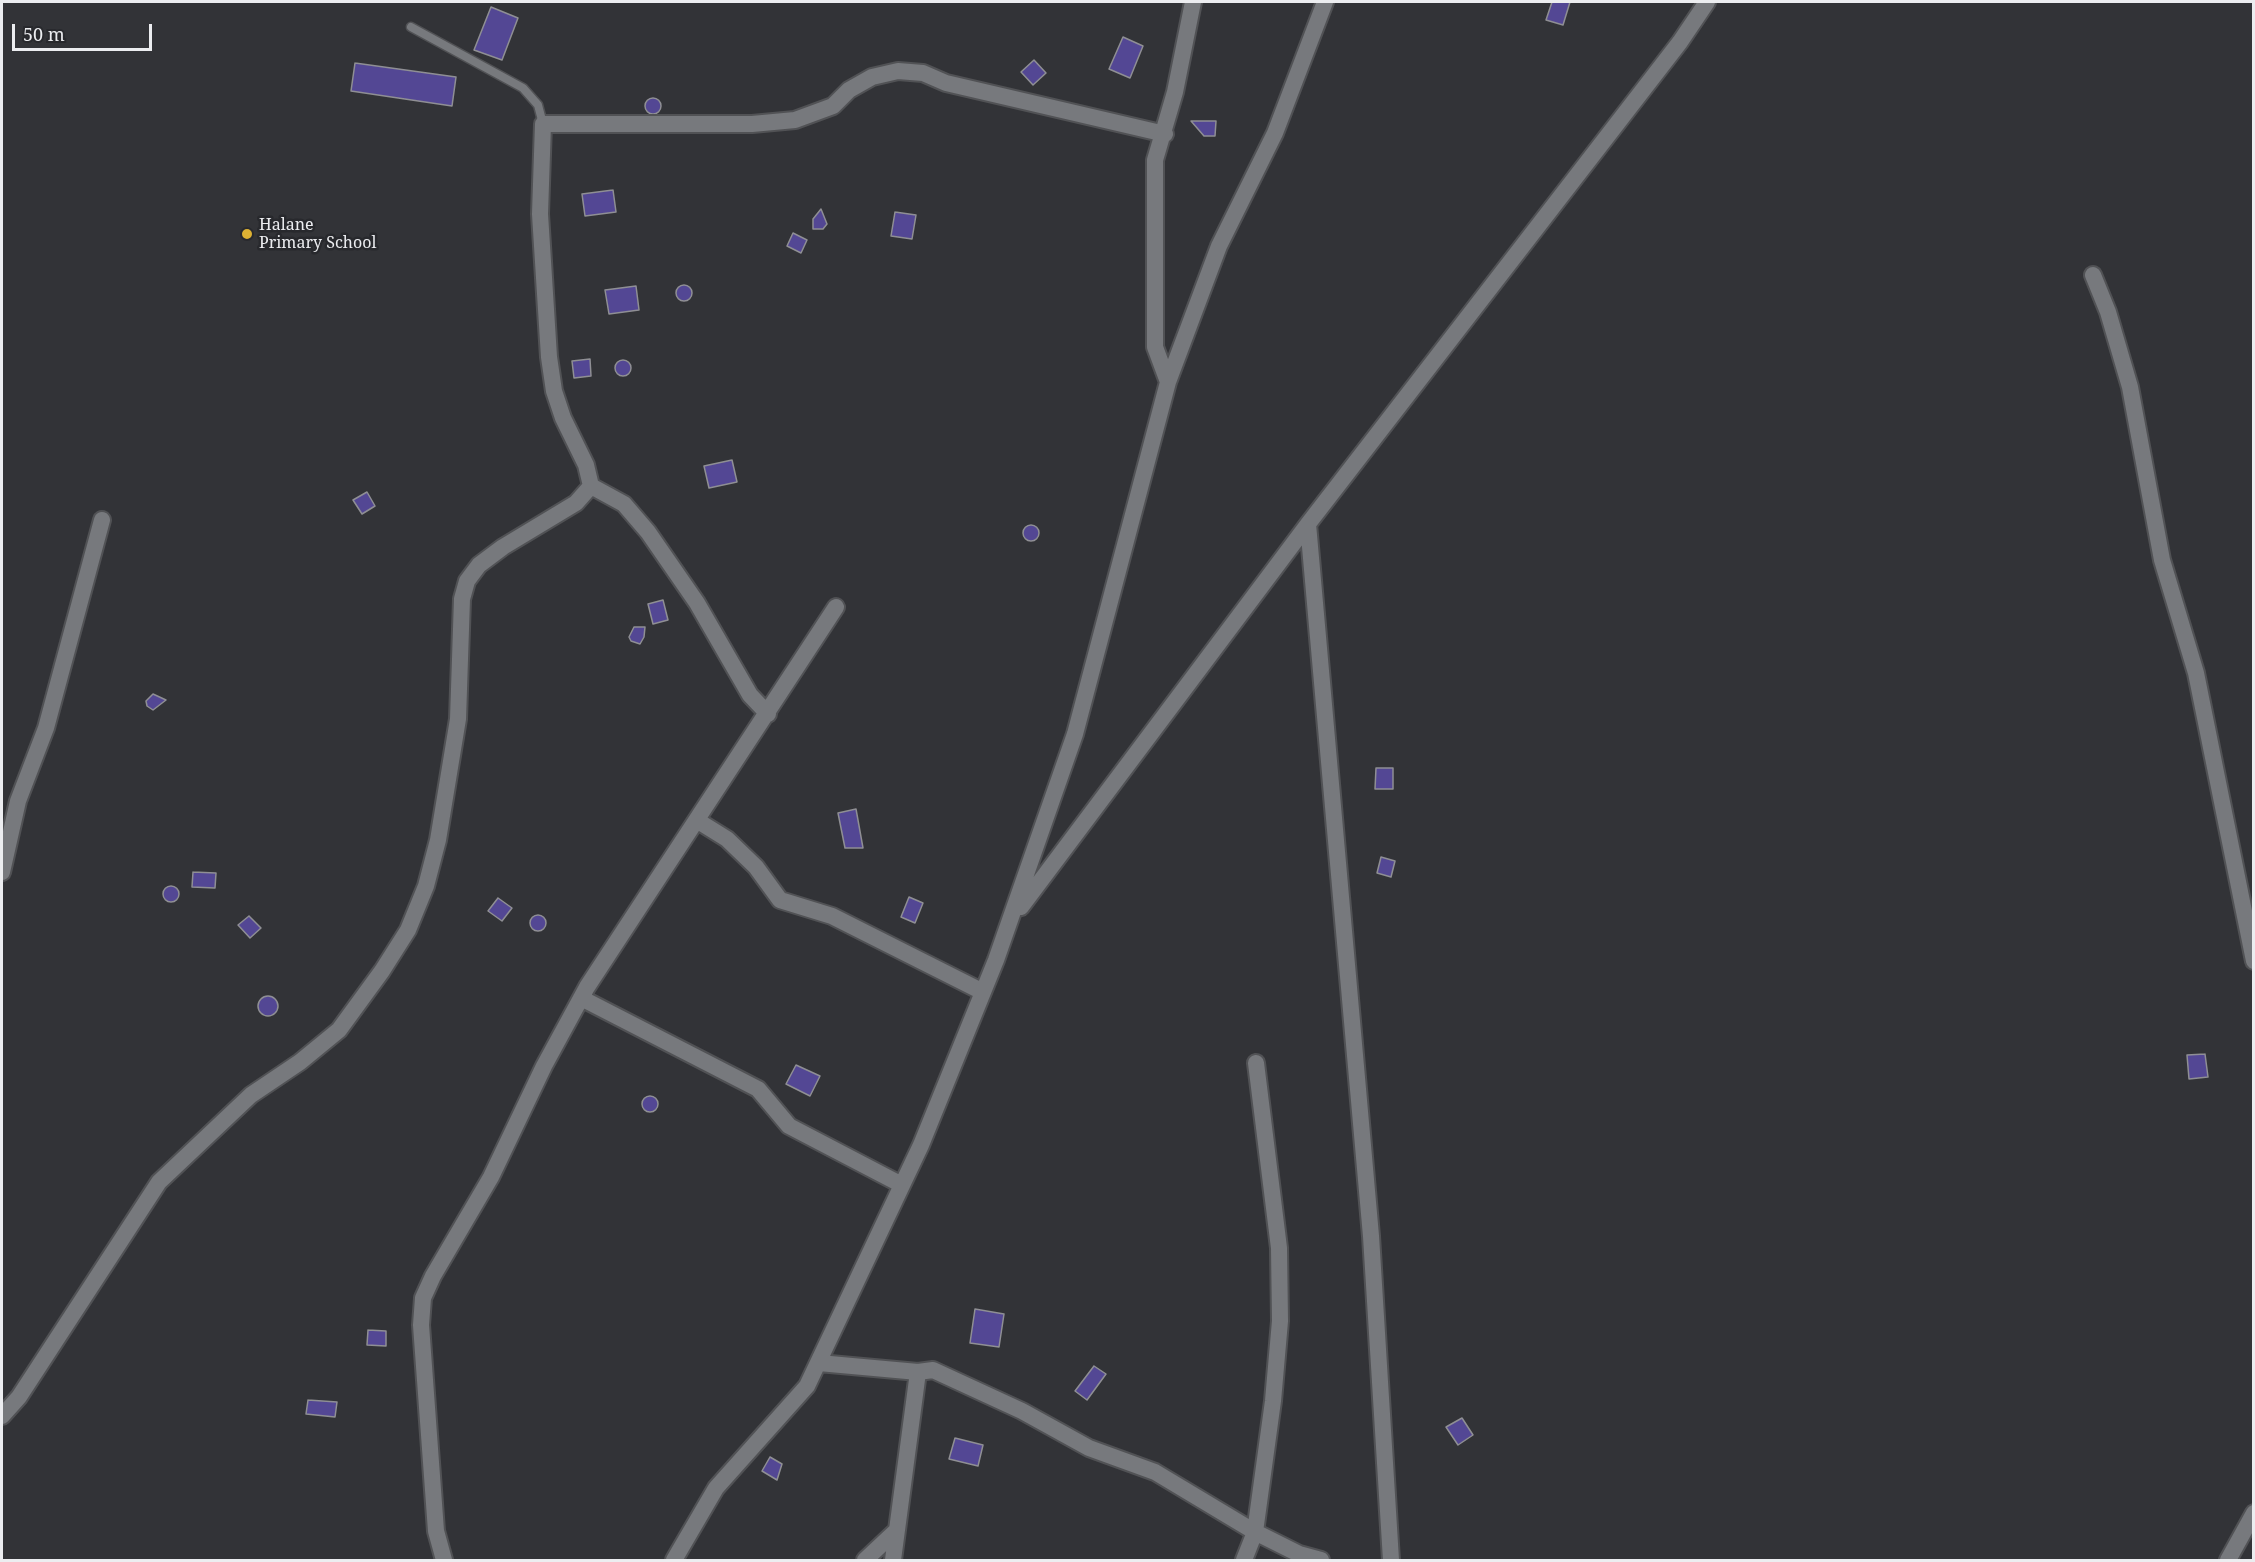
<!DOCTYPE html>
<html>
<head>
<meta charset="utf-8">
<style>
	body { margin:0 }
	#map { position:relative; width:2255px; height:1562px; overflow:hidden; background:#323337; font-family:"Noto Serif",serif }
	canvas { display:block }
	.frame { position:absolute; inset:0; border:3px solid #ecedf0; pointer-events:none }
	.scale { position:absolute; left:12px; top:24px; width:140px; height:27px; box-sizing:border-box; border:3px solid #ecedf0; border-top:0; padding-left:8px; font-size:18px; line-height:21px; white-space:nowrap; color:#ecedf0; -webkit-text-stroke:4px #28292d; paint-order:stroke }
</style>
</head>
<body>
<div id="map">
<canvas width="2255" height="1562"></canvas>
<div class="frame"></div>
<div class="scale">50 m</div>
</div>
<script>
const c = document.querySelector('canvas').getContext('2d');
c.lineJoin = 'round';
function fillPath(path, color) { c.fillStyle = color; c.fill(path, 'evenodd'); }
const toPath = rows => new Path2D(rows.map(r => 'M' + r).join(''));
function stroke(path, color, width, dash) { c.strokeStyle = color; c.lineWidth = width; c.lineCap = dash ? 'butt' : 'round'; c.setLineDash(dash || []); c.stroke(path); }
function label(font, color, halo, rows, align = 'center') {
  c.font = font + ' "Noto Serif",serif'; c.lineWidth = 5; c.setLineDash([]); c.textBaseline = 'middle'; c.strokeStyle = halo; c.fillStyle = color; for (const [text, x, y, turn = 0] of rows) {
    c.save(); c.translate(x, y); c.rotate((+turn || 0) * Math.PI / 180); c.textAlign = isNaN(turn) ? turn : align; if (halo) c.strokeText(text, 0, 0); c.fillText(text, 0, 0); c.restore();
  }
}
const building = toPath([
	[1552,2,1570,2,1563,25,1546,20,1552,2],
	[491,7,518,18,502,60,474,50,491,7],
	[1123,37,1143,46,1130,78,1109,69,1123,37],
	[1034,60,1046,73,1033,85,1021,72,1034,60],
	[355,63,456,77,452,106,351,91,355,63],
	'645 106a8 8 0 1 1 16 0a8 8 0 1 1-16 0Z',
	[1191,121,1216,121,1215,136,1204,136,1191,121],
	[613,190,616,212,585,216,582,194,613,190],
	[821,209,827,224,823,229,813,229,813,219,821,209],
	[895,212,916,215,912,239,891,236,895,212],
	[793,233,807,240,801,253,787,246,793,233],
	'676 293a8 8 0 1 1 16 0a8 8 0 1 1-16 0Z',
	[636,286,639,310,609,314,605,290,636,286],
	[590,359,591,376,574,378,572,361,590,359],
	'615 368a8 8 0 1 1 16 0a8 8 0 1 1-16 0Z',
	[732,460,737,482,709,488,704,466,732,460],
	[367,492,375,506,362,514,353,500,367,492],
	'1023 533a8 8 0 1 1 16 0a8 8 0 1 1-16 0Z',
	[663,600,668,620,653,624,648,604,663,600],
	[634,627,645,627,644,637,640,644,631,641,629,637,634,627],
	[153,694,166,700,153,710,147,706,146,701,153,694],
	[1376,768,1393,768,1393,789,1375,789,1376,768],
	[856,809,863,848,845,848,838,813,856,809],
	[1381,857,1395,861,1391,877,1377,873,1381,857],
	[193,872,216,873,215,888,192,887,193,872],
	'163 894a8 8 0 1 1 16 0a8 8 0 1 1-16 0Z',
	[909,897,923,903,915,923,901,917,909,897],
	[498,898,512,908,502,921,488,911,498,898],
	'530 923a8 8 0 1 1 16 0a8 8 0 1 1-16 0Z',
	[249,916,261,928,250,938,238,925,249,916],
	'258 1006a10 10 0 1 1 20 0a10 10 0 1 1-20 0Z',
	[2205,1054,2208,1077,2189,1079,2187,1055,2205,1054],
	[796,1065,820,1076,810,1096,786,1084,796,1065],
	'642 1104a8 8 0 1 1 16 0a8 8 0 1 1-16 0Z',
	[975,1309,1004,1314,999,1347,970,1343,975,1309],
	[368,1330,386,1331,386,1346,367,1345,368,1330],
	[1094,1366,1106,1374,1087,1400,1075,1391,1094,1366],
	[308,1400,337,1402,335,1417,306,1414,308,1400],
	[1462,1418,1473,1435,1458,1445,1446,1427,1462,1418],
	[955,1438,983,1445,978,1466,949,1459,955,1438],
	[770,1457,782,1464,777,1480,762,1471,770,1457]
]);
fillPath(building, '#534794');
stroke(building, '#8f8f94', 1.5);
const service = toPath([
	[411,27,523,88,538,105,543,124]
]);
const minor = toPath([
	[2093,275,2108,312,2130,387,2162,560,2196,673,2254,961],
	[1168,382,1155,347,1155,160,1175,92,1193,2],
	[591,486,624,504,648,532,697,603,750,695,768,714],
	[1308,524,1371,1236,1391,1560],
	[698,821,727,839,756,867,780,900,832,916,983,992],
	[2,872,18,801,46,728,102,520],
	[1021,907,1308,524,1680,42,1707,2],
	[581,998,758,1089,789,1126,902,1185],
	[819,1363,918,1372,933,1370,1022,1411,1089,1448,1155,1472,1255,1532,1299,1554,1321,1560],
	[2,1416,19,1397,159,1182,251,1095,300,1062,339,1030,382,971,408,930,426,886,438,840,458,719,462,599,467,581,479,565,503,547,576,503,591,486,586,465,563,418,554,391,549,357,540,214,543,124,752,124,795,120,833,106,849,90,872,77,898,71,923,73,946,83,1165,134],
	[444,1560,436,1531,421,1325,423,1298,433,1276,491,1177,544,1066,587,987,836,607],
	[674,1560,716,1488,807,1386,921,1145,996,960,1075,734,1168,382,1219,246,1275,133,1325,2],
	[865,1560,897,1530],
	[893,1560,918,1372],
	[1244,1560,1255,1532,1273,1401,1280,1321,1279,1248,1256,1063],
	[2228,1560,2254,1513]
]);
stroke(service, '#515255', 11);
stroke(minor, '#515255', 20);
stroke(service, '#77797d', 8);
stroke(minor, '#77797d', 16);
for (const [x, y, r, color] of [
	[247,234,6,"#ddb133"]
]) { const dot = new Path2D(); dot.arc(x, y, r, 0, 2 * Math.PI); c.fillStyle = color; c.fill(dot); stroke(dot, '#28292d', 2); }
label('16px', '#ecedf0', '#28292d', [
	["Halane",259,225],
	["Primary School",259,243]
], 'left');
</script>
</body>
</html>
